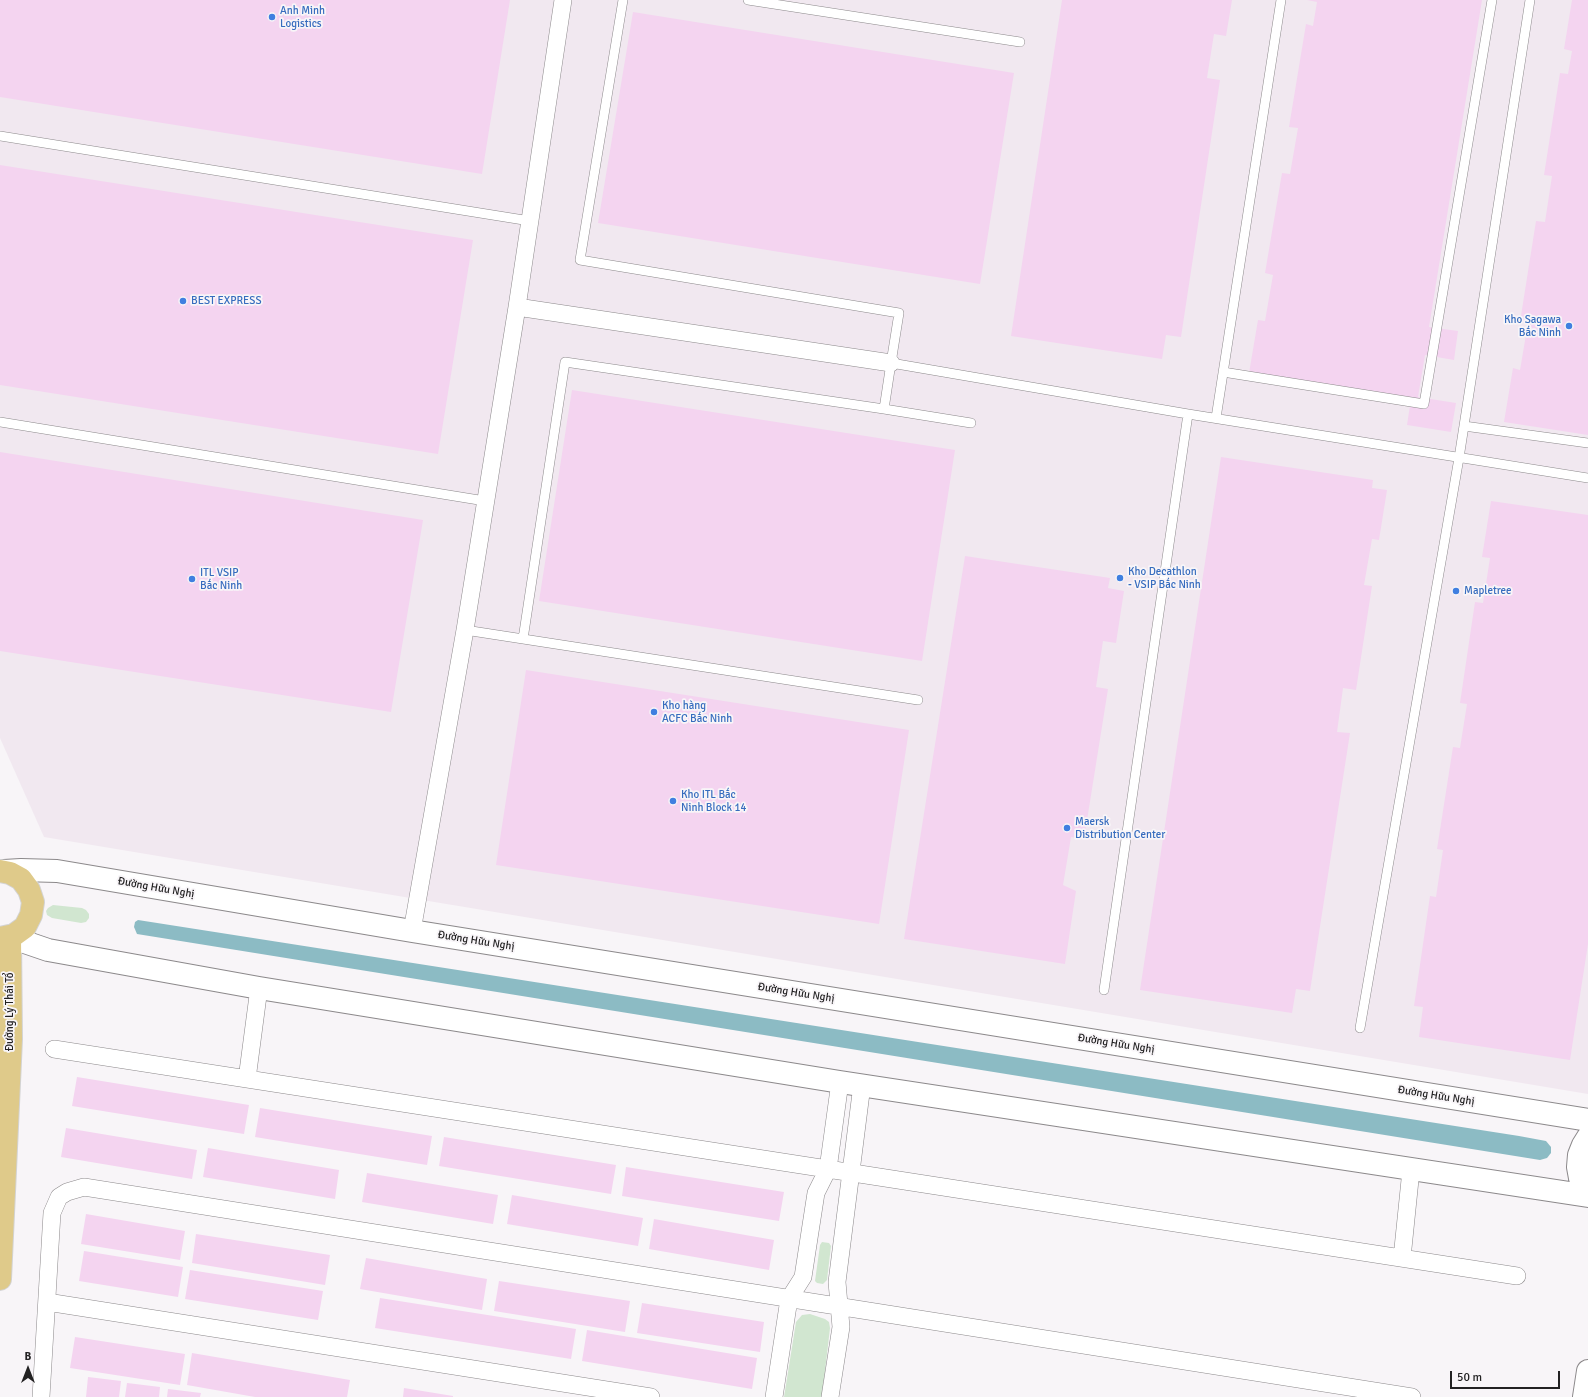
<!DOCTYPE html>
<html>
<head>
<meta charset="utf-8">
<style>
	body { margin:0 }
	#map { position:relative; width:1588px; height:1397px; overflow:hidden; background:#f8f5f8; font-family:Signika,sans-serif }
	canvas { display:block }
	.north { position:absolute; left:8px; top:1349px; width:40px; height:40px; -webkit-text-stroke:3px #f8f5f8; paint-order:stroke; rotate:0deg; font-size:11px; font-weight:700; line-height:16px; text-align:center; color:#222122 }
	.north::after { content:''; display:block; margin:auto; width:14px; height:18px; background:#222122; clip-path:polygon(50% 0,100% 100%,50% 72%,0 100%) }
	.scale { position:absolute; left:1450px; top:1371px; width:110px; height:18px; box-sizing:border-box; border:2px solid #222122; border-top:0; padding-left:5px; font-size:12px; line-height:14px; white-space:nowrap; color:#222122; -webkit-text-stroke:3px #f8f5f8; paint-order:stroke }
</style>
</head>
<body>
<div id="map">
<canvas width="1588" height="1397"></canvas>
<div class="north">B</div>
<div class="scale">50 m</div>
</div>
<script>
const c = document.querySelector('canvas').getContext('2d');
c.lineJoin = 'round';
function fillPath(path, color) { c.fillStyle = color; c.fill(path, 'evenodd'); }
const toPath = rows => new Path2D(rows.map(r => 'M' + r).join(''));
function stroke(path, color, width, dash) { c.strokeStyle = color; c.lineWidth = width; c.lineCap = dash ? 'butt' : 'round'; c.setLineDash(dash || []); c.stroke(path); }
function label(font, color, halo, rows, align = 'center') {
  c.font = font + ' Signika,sans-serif'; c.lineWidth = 3.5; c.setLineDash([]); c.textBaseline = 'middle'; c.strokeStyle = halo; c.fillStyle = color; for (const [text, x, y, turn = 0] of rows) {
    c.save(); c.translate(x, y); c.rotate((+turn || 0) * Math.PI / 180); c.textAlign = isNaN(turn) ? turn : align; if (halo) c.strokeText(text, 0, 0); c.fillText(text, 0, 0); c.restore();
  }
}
fillPath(toPath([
	[0,0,1588,0,1588,1094,44,837,0,738]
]), '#f1e8f0');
fillPath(toPath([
	[53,905,82,908,86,910,89,914,89,918,86,922,81,923,52,918,47,915,46,911,48,908],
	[822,1242,829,1243,831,1246,827,1280,823,1284,817,1283,815,1281,820,1245],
	[810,1314,825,1319,829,1322,830,1328,822,1397,784,1397,796,1322,802,1315]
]), '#d1e6d0');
fillPath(toPath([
	[138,920,1519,1136,1546,1141,1551,1147,1551,1153,1547,1158,1540,1160,137,934,134,927,135,922]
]), '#8cbbc4');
fillPath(toPath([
	[0,0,510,0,482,174,0,97],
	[1062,0,1232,0,1226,36,1214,34,1207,78,1220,80,1181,337,1166,335,1162,359,1011,336],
	[1307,0,1482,0,1429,327,1458,331,1454,360,1425,355,1418,397,1456,403,1451,432,1407,425,1411,399,1249,373,1258,320,1265,321,1273,275,1265,273,1282,173,1290,174,1298,128,1289,127,1306,24,1313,26,1317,2],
	[1572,0,1588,0,1588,435,1504,422,1513,368,1520,370,1528,323,1520,322,1536,221,1545,222,1552,176,1544,175,1560,73,1568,74,1572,51,1564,49],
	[633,12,1014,73,980,284,598,223],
	[0,165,473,240,438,454,0,385],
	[572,390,955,450,922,661,539,601],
	[0,452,423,520,391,712,0,651],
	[1221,457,1373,480,1372,488,1387,490,1379,540,1372,539,1364,585,1372,586,1356,690,1343,688,1337,732,1350,733,1310,991,1296,989,1292,1013,1140,990],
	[1491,501,1588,515,1588,944,1570,1060,1419,1037,1423,1007,1414,1006,1430,896,1436,897,1443,850,1437,849,1453,747,1460,748,1467,704,1460,703,1475,602,1483,603,1490,558,1482,557],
	[965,556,1110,578,1108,588,1124,591,1116,643,1103,641,1096,687,1108,689,1084,839,1071,837,1063,885,1076,891,1065,964,904,939],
	[526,670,909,730,879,924,496,865],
	[77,1077,249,1105,244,1134,72,1106],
	[260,1108,432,1136,427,1165,255,1137],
	[66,1128,197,1150,192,1179,61,1157],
	[444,1137,616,1165,611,1194,439,1166],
	[208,1148,339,1170,335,1199,203,1177],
	[626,1167,784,1192,779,1221,622,1196],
	[367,1173,498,1195,493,1224,362,1202],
	[512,1195,643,1218,638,1246,507,1224],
	[86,1214,185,1231,180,1260,81,1244],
	[654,1219,774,1240,769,1270,649,1249],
	[196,1234,330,1255,325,1285,192,1263],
	[84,1251,183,1267,178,1297,79,1281],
	[366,1258,487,1279,482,1310,360,1289],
	[190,1270,323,1291,318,1320,185,1299],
	[499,1281,630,1301,625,1332,494,1311],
	[380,1298,576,1329,571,1359,375,1328],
	[642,1303,764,1322,760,1352,637,1333],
	[587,1330,757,1358,752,1389,582,1361],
	[75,1337,185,1354,180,1385,70,1368],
	[192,1353,350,1380,347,1397,255,1397,187,1385],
	[88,1377,121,1381,119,1397,86,1397],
	[127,1383,160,1387,159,1397,125,1397],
	[404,1388,453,1396,453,1397,403,1397],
	[168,1389,201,1393,200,1397,167,1397]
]), '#f4d4f0');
const service = toPath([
	[748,0,1020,42],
	[0,136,530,221],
	[891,363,1188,414,1588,478],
	[1223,372,1424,404,1492,0],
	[884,409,971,423],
	[1216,418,1281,0],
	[0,422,485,501],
	[1464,426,1588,443],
	[465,630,918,700],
	[523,639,565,362,884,409,891,363,899,313,580,260,623,0],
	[1104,990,1188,414],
	[1360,1028,1459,458,1530,0]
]);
const minor = toPath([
	[517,307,563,0],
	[412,931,465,630,517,307,891,363],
	[54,1049,1517,1276],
	[247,1079,259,988],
	[1402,1258,1411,1170],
	[47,1302,651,1397],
	[41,1397,52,1213,59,1197,67,1192,84,1187,1412,1397],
	[774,1397,789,1299,803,1277,816,1193,828,1169,840,1082],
	[830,1397,841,1327,837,1282,862,1085]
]);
const tertiary = toPath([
	[1584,1397,1588,1371]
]);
const secondary = toPath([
	[4,871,21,870,57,871,412,931,1588,1120],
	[10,937,48,950,259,988,840,1082,1588,1196],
	[1588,1137,1583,1145,1579,1155,1578,1167,1580,1178,1588,1191]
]);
const primary = toPath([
	[0,871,10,873,21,879,29,890,33,902,31,915,25,927,14,935,0,938],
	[0,1279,11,1039,10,937]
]);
stroke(service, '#8c898b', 10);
stroke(minor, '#8c898b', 18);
stroke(tertiary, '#8c898b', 24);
stroke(secondary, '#8c898b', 24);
stroke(primary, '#d3d3d3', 24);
stroke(service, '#fff', 9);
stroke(minor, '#fff', 17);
stroke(tertiary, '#fff', 22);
stroke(secondary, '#fff', 22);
stroke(primary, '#dfca8a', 22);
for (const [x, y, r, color] of [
	[272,17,4,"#3f7fe0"],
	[183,301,4,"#3f7fe0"],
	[1569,326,4,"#3f7fe0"],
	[1120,578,4,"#3f7fe0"],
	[192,579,4,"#3f7fe0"],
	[1456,591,4,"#3f7fe0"],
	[654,712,4,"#3f7fe0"],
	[673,801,4,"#3f7fe0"],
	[1067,828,4,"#3f7fe0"]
]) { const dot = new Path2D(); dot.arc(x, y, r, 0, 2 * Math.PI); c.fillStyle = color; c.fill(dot); stroke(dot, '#f8f5f8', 1.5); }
label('11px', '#366cbe', '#f8f5f8', [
	["Anh Minh",280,11],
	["Logistics",280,24],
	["BEST EXPRESS",191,301],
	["Kho Sagawa",1561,320,"right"],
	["Bắc Ninh",1561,333,"right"],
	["Kho Decathlon",1128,572],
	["- VSIP Bắc Ninh",1128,585],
	["ITL VSIP",200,573],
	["Bắc Ninh",200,586],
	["Mapletree",1464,591],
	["Kho hàng",662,706],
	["ACFC Bắc Ninh",662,719],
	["Kho ITL Bắc",681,795],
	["Ninh Block 14",681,808],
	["Maersk",1075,822],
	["Distribution Center",1075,835]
], 'left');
label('11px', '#222122', '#f8f5f8', [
	["Đường Hữu Nghị",156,888,10],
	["Đường Hữu Nghị",476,941,9],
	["Đường Hữu Nghị",796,993,9],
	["Đường Lý Thái Tổ",10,1012,-90],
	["Đường Hữu Nghị",1116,1044,9],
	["Đường Hữu Nghị",1436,1096,9]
]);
</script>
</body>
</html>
